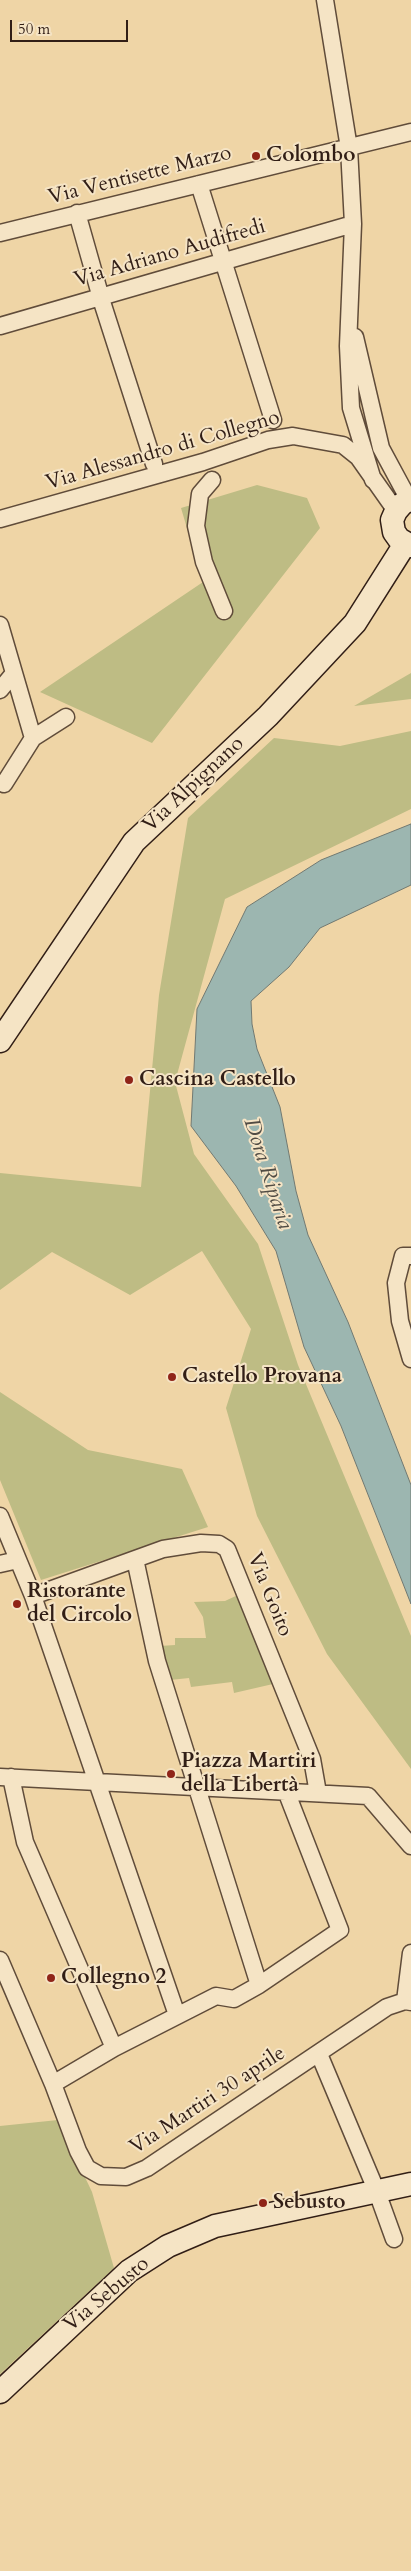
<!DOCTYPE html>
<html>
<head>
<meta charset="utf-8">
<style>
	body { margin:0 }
	#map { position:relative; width:411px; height:2571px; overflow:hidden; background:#efd5a6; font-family:Cardo,serif }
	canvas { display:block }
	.scale { position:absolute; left:10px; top:20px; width:118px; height:22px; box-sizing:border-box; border:2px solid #311e16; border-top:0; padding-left:6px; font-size:15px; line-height:18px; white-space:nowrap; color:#311e16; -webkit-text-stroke:4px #f5e4c5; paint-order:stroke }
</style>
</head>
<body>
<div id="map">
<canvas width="411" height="2571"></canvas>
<div class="scale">50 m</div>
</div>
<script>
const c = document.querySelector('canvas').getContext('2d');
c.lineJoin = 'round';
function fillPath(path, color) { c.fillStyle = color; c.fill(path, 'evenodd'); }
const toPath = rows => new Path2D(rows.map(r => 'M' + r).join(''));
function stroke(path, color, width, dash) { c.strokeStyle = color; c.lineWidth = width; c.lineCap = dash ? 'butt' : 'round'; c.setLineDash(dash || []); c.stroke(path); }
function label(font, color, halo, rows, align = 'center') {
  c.font = font + ' Cardo,serif'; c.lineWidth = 4; c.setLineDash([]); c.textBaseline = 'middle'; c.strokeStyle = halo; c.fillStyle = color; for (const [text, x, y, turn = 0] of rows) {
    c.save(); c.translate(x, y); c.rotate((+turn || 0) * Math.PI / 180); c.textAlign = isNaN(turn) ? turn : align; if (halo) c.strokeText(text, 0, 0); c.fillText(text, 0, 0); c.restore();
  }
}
fillPath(toPath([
	[257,485,307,498,320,528,152,743,40,692,203,582,181,508],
	[411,673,411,699,354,706],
	[411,731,411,809,225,899,175,1082,194,1154,258,1244,298,1365,411,1636,411,1769,327,1654,257,1516,226,1408,251,1329,202,1251,130,1295,52,1252,0,1290,0,1173,141,1187,159,995,188,818,274,738,340,746],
	[0,1392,88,1450,182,1469,208,1527,41,1580,0,1480],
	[240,1594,273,1684,234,1693,232,1682,191,1687,189,1678,170,1680,160,1646,175,1645,175,1638,206,1638,203,1617,194,1602,225,1601],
	[58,2120,92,2192,114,2268,0,2374,0,2126]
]), '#bebc84');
const water = toPath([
	[411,824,411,885,320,928,289,967,251,1001,252,1024,257,1049,280,1107,296,1191,308,1235,348,1322,411,1485,411,1604,341,1426,304,1347,276,1251,236,1186,191,1126,197,1009,247,907,321,860,411,824]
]);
fillPath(water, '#9cb6b0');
stroke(water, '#717972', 1);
const street = toPath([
	[325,0,349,148,353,224,348,346,351,408,373,480],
	[199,184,273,420],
	[77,213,103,305,154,464],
	[0,233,411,132],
	[0,326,353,224],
	[355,337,381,448,409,500],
	[212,480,200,494,196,526,204,562,224,611],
	[0,519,203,462,268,440,293,436,343,445,358,457,396,511],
	[0,625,33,738,4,784],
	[0,690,14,673],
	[33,738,66,717],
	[411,1256,403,1256,396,1283,400,1321,411,1359],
	[0,1516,33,1596,177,2015],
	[135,1559,157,1661,259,1985],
	[0,1564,18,1560],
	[33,1596,163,1549,201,1543,219,1544,227,1549,312,1759,318,1793],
	[0,1777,368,1796,411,1846],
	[11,1777,25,1842,114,2048],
	[0,1960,53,2084,78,2151,87,2168,101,2176,126,2177,147,2168,387,2007,405,2001,411,2002],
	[405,2001,411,1953],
	[319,2054,377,2192,394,2239],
	[53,2084,114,2048,216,1996,234,1999,259,1985,340,1930,286,1791]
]);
const secondary = toPath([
	[411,499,402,504,396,511,392,520,394,532,399,539,411,546],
	[0,1041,134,842,268,716,355,623,405,544],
	[0,2392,129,2271,168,2246,215,2226,411,2184]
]);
stroke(street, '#604c3a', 19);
stroke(secondary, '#311e16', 25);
stroke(street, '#f5e4c5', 16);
stroke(secondary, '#f5e4c5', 22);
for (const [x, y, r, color] of [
	[256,156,5,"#8f2418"],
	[129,1080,5,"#8f2418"],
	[172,1377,5,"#8f2418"],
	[17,1604,5,"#8f2418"],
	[171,1774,5,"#8f2418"],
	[51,1978,5,"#8f2418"],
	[263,2203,5,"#8f2418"]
]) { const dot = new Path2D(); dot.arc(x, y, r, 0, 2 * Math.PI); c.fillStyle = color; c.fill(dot); stroke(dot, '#f5e4c5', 2); }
label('bold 21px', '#311e16', '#f5e4c5', [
	["Colombo",266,156],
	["Cascina Castello",139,1080],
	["Castello Provana",182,1377],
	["Ristorante",27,1592],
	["del Circolo",27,1616],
	["Piazza Martiri",181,1762],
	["della Libertà",181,1786],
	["Collegno 2",61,1978],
	["Sebusto",273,2203]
], 'left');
label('21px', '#311e16', '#f5e4c5', [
	["Via Ventisette Marzo",140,176,-14],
	["Via Adriano Audifredi",170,254,-16],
	["Via Alessandro di Collegno",163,451,-16],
	["Via Alpignano",194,785,-43],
	["Via Goito",269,1595,68],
	["Via Martiri 30 aprile",208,2101,-33],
	["Via Sebusto",107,2295,-40]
]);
label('italic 22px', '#514c44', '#f5e4c5', [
	["Dora Riparia",267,1174,72]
]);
</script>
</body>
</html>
